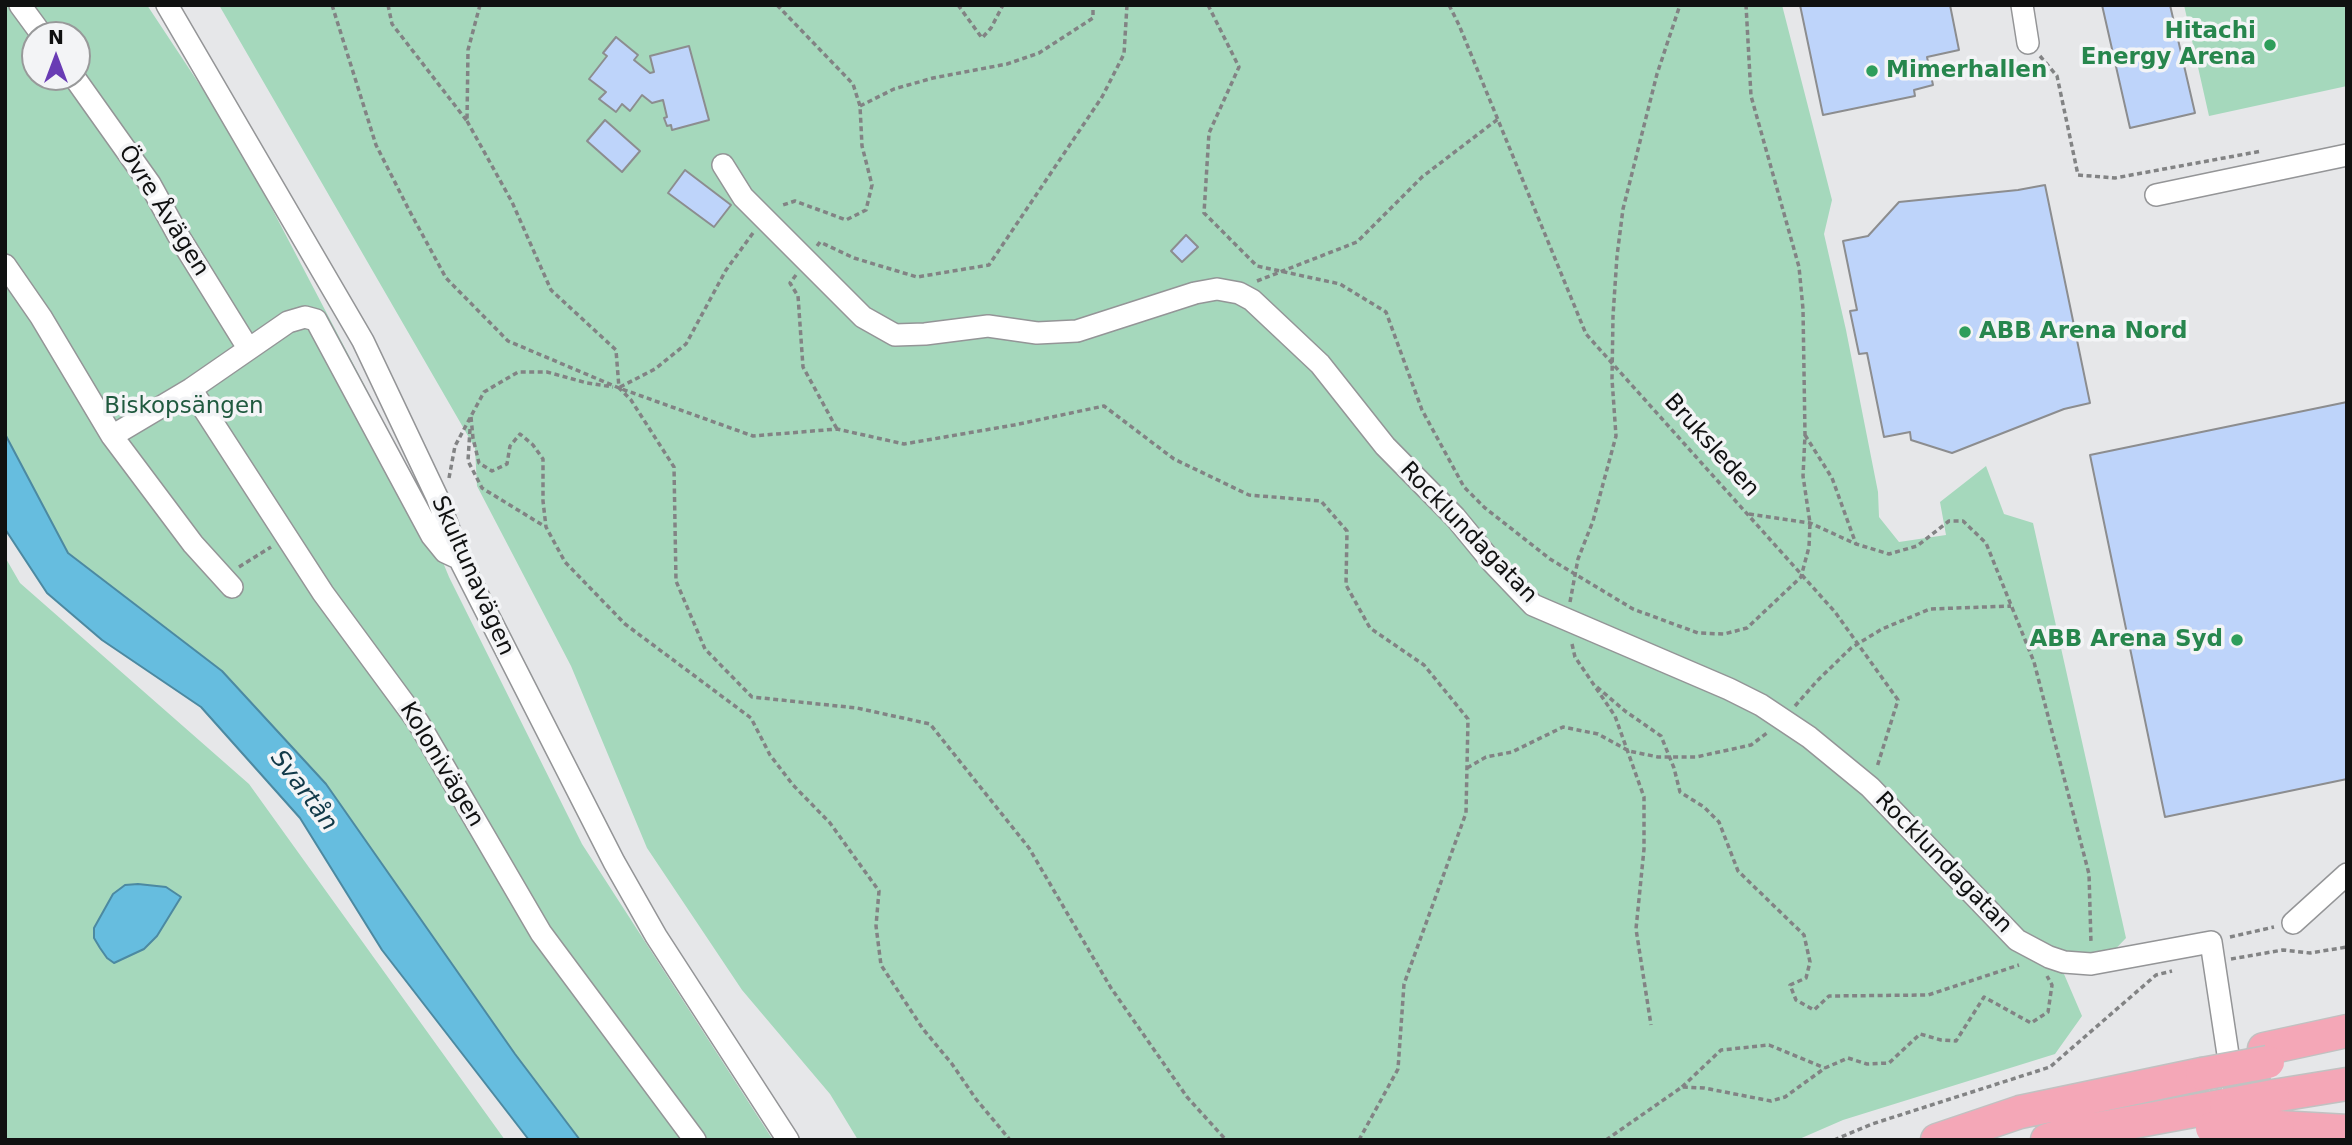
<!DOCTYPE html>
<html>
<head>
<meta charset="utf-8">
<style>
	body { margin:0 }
	#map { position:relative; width:2352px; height:1145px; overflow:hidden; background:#e6e7e9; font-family:"DejaVu Sans",sans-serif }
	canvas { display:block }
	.frame { position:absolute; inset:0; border:7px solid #101111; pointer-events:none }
	.north { position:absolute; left:21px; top:21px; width:70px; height:70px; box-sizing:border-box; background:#f3f4f6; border:2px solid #98999a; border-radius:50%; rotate:0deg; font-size:19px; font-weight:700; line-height:28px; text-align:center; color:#101111 }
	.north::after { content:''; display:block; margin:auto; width:24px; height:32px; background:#693cb4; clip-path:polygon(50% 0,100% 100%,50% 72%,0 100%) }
</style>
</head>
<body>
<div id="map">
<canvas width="2352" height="1145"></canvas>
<div class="frame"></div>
<div class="north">N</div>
</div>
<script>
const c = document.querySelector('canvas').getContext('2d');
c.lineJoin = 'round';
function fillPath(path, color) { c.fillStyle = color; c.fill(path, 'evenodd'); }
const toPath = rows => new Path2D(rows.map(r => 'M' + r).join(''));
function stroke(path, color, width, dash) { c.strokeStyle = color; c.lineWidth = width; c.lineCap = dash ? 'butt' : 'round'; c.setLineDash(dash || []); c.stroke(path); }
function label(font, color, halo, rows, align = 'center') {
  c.font = font + ' "DejaVu Sans",sans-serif'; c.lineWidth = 7; c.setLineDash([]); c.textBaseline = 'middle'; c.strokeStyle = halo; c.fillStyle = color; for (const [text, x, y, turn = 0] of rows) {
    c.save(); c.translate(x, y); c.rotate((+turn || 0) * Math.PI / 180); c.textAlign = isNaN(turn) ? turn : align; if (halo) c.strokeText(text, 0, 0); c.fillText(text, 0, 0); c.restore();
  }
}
fillPath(toPath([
	[5,5,147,5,235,138,391,436,449,577,582,844,773,1140,580,1140,515,1054,326,784,222,671,68,553,5,434],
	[35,35,77,35,77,77,35,77],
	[219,5,1782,5,1832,200,1824,234,1846,330,1878,492,1879,517,1899,542,1946,535,1940,502,1986,466,2004,514,2033,523,2126,938,2104,961,2058,960,2082,1016,2055,1054,1843,1120,1797,1140,858,1140,830,1094,742,990,647,848,571,666,477,486,475,448],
	[2184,5,2347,5,2347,86,2209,116],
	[5,557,20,583,249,784,505,1140,5,1140]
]), '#a5d8bc');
const water = toPath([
	[5,434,68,553,222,671,326,784,515,1054,580,1140,529,1140,382,950,300,818,201,707,102,640,47,593,5,529,5,434],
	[138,884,166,887,181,897,157,936,144,949,114,963,107,958,100,948,94,938,94,928,113,894,125,885,138,884]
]);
fillPath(water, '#66bddf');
stroke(water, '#4c89a1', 2);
const building = toPath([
	[1800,5,1950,5,1959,50,1927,57,1933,85,1914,90,1915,96,1823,115,1800,5],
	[2102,5,2170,5,2195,113,2130,128,2102,5],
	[616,37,638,55,634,60,650,73,654,72,650,56,689,46,709,120,672,130,671,125,667,126,664,118,667,117,663,100,652,103,642,95,630,111,622,104,616,112,599,99,606,92,589,79,607,56,603,53,616,37],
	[605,120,640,151,622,172,587,141,605,120],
	[685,170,731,205,714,227,668,193,685,170],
	[2045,185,2090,403,2064,409,1952,453,1911,440,1910,432,1884,437,1867,353,1859,354,1850,311,1857,310,1843,241,1868,236,1899,202,2018,190,2045,185],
	[1186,235,1198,247,1182,262,1171,251,1186,235],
	[2347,402,2347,779,2165,817,2090,455,2347,402]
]);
fillPath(building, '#bed4fa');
stroke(building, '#8c8d8f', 2);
const minor = toPath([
	[20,5,42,35],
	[167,5,363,341,437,497,462,564,614,862,656,936,788,1140],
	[2022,5,2028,43],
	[74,77,150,184,178,235,248,348],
	[723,165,743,197,863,317,895,335,925,334,988,326,1037,333,1077,331,1195,293,1217,289,1239,293,1252,300,1320,364,1385,446,1455,517,1492,562,1533,605,1729,689,1761,705,1809,737,1870,787,2017,940,2049,957,2064,962,2091,964,2211,942,2237,1114],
	[2156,195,2347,155],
	[5,265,41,317,112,436,193,544,232,587],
	[191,389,323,593,418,722,541,933,695,1140],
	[112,436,191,389,288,322,305,317,316,320,432,536,445,552,460,559],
	[2293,923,2347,874]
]);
const highway = toPath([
	[2264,1049,2347,1031],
	[2273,1096,2347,1084],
	[2278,1127,2347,1131],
	[1937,1140,2020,1112,2202,1074],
	[2047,1140,2063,1135,2226,1105]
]);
stroke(minor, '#949597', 24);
stroke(highway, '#c1c1c1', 35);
stroke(toPath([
	[332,5,376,145,409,210,446,278,508,341,619,388,753,436,837,429,904,444,1014,425,1104,406,1174,459,1249,495,1321,501,1347,531,1346,585,1370,628,1424,665,1468,719,1466,813,1404,984,1398,1069,1359,1140],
	[388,5,392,24,467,121,468,50,480,5],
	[518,5,537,5],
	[777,5,853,84,860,106,862,146,872,185,866,210,846,220,795,201,780,206],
	[958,5,982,38,991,28,1003,5],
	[1208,5,1239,67,1209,133,1204,213,1257,266,1340,284,1386,312,1422,410,1464,487,1485,508,1550,559,1633,609,1698,633,1724,634,1747,628,1801,577,1809,547,1810,523,1803,476,1805,435,1803,309,1799,267,1751,96,1746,5],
	[1449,5,1459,25,1586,334,1835,612,1898,700,1877,767],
	[2040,56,2057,76,2078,175,2115,178,2262,151],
	[860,106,894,89,933,78,1007,64,1039,53,1093,18,1093,5],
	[467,121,512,202,551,290,616,350,619,388,631,400,674,467,676,581,705,649,752,697,857,708,930,724,1029,848,1111,988,1187,1097,1226,1140],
	[817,246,820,242,854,258,917,277,989,265,1102,97,1124,54,1127,5],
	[796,275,790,283,798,296,803,367,837,429],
	[1257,281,1357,242,1422,177,1498,119],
	[620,387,655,369,686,344,726,270,753,233],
	[471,417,473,438,479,463,492,471,507,464,510,446,520,434,533,445,543,459,543,501,546,527,565,562,625,624,751,718,770,755,793,785,830,823,879,891,876,926,881,965,923,1029,952,1064,976,1099,1010,1140],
	[470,429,468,461,482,488,544,526],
	[1805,435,1832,478,1856,544],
	[449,478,455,446,484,392,518,372,547,372,587,383,613,387],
	[1749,514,1810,523,1856,544,1889,554,1917,546,1949,521,1963,521,1986,543,2034,662,2089,874,2091,943],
	[239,567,271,547],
	[1570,602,1578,559,1593,521,1616,436,1612,379,1613,316,1617,256,1623,209,1657,74,1680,5],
	[1572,644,1575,657,1615,716,1644,797,1644,849,1636,929,1651,1025],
	[1597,687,1625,711,1661,736,1674,768,1680,792,1704,807,1719,822,1738,871,1804,935,1810,962,1806,978,1790,985,1796,1000,1814,1010,1829,996,1928,995,2019,965],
	[1795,706,1817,681,1851,648,1882,629,1930,609,2011,606],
	[1467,768,1486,757,1512,752,1563,727,1598,734,1629,751,1658,757,1696,757,1751,745,1767,733],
	[2230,937,2274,927],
	[2231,959,2283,950,2310,953,2347,947],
	[1682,1087,1721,1050,1769,1045,1825,1068],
	[1606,1140,1682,1087,1704,1088,1771,1101,1785,1097,1825,1068,1848,1058,1867,1064,1889,1063,1920,1034,1941,1040,1956,1041,1984,997,2031,1023,2048,1012,2052,985,2047,976],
	[1834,1140,1872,1124,2050,1067,2156,975,2172,971]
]), '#828384', 3.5, [5, 3.5]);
stroke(minor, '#fff', 21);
stroke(highway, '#f4a7b7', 32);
const highwayBridge = toPath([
	[2202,1074,2268,1062],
	[2226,1105,2273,1096],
	[2212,1128,2278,1127]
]);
stroke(highwayBridge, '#c1c1c1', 35, []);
stroke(highwayBridge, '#f4a7b7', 32);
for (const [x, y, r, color] of [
	[2270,45,7,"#2e9e5b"],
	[1872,71,7,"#2e9e5b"],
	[1965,332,7,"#2e9e5b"],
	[2237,640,7,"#2e9e5b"]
]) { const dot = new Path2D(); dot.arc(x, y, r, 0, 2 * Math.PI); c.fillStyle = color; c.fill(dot); stroke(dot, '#f3f4f6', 2.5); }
label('bold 23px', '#27864d', '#f3f4f6', [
	["Hitachi",2256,32],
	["Energy Arena",2256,58],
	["Mimerhallen",1886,71,"left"],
	["ABB Arena Nord",1979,332,"left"],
	["ABB Arena Syd",2223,640]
], 'right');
label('23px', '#101111', '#f3f4f6', [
	["Övre Åvägen",163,211,58],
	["Bruksleden",1711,446,48],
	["Rocklundagatan",1468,533,46],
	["Skultunavägen",472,576,66],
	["Kolonivägen",441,765,59],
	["Rocklundagatan",1943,863,46]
]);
label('23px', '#205a3f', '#f3f4f6', [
	["Biskopsängen",184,407]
]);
label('italic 24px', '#113948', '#f3f4f6', [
	["Svartån",303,791,53]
]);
</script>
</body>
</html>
